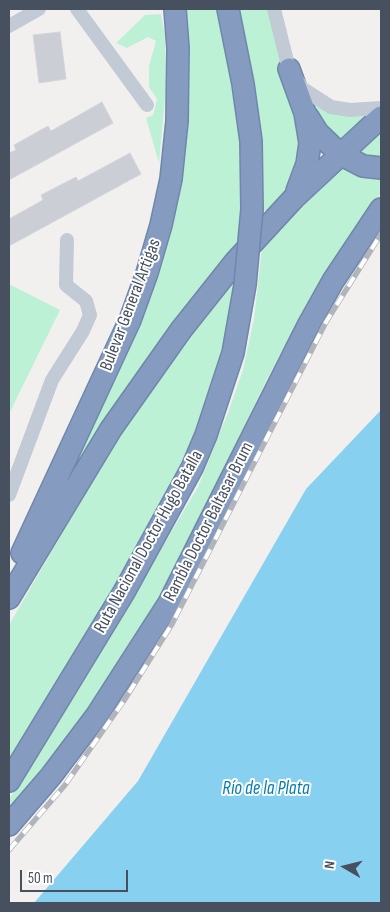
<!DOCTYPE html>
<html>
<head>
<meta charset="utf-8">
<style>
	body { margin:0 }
	#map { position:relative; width:390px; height:912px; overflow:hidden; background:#f2f0ef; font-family:"Sofia Sans Condensed",sans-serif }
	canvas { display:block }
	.frame { position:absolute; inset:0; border:10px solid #46505e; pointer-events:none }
	.north { position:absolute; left:320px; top:842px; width:50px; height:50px; -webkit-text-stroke:4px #fff; paint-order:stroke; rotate:278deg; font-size:14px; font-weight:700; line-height:20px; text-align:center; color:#46505e }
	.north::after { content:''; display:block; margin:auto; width:18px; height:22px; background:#46505e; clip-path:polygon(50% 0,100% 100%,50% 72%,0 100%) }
	.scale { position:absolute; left:20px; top:870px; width:108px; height:22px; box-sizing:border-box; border:2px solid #46505e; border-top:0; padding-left:6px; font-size:15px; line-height:18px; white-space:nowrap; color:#46505e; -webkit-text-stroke:4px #fff; paint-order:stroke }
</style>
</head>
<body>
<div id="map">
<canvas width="390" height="912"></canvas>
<div class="frame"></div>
<div class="north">N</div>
<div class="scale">50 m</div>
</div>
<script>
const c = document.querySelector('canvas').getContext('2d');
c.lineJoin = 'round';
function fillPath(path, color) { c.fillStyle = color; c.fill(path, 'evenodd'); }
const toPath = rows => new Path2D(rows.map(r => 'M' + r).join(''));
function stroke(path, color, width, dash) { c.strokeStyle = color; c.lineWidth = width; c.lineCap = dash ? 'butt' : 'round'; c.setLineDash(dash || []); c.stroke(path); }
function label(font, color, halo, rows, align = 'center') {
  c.font = font + ' "Sofia Sans Condensed",sans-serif'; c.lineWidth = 4; c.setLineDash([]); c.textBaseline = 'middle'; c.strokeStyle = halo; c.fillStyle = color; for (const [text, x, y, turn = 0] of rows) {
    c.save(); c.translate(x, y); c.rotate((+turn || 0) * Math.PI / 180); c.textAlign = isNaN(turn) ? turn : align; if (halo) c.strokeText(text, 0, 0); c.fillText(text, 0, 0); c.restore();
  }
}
fillPath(toPath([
	[184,9,219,9,236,97,242,157,242,222,238,241,158,344,108,415,22,562,145,307],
	[239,9,268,9,303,141,290,187,279,201,266,212,262,209,257,109],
	[161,14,165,36,166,88,159,163,146,118,153,115,157,99,149,87,149,66,156,41,148,37,127,48,116,43,145,15],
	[316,105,335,114,366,117,342,140,335,140,312,106],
	[381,129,381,159,359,154,358,149],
	[341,165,381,172,381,193,330,267,299,319,267,379,177,567,150,614,81,720,9,811,9,799,46,742,198,487,228,413,243,370,254,319,262,248],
	[233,279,237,279,223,355,205,413,176,478,143,540,9,766,9,625,134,409],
	[9,284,60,310,9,414]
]), '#bcf1d6');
fillPath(toPath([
	[381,410,381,903,34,903,138,781,306,489]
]), '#88d0f0');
const building = toPath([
	[60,32,66,79,39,83,33,35,60,32],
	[102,102,113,123,9,180,9,153,16,150,14,145,48,126,51,131,102,102],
	[130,153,141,174,9,246,9,219,43,200,41,195,76,177,78,181,130,153]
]);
fillPath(building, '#cbced5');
stroke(building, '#d3d5db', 1);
const highway = toPath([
	[228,9,243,84,251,141,252,209],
	[289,69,305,113,310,143,307,164,297,191],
	[308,117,318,133,340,154,363,166,381,168],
	[22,553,130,320,147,273,161,225,171,179,177,121,178,48,175,9],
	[9,598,111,429,181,330,235,262,294,198,381,117],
	[9,781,124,592,192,468,206,435,233,353,245,285],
	[9,825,51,776,97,715,169,603,309,324,333,281,381,209]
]);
stroke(highway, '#7087ac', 24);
stroke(toPath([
	[77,9,147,105],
	[274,9,289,69,303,89,331,107,350,110,381,108],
	[9,26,39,9],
	[9,495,52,380,83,331,90,315,86,301,66,285,67,240]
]), '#c2cad5', 14);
stroke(highway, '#859cc0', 21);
const rail = toPath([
	[9,850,65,785,125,699,172,624,326,322,381,234]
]);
stroke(rail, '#b1b4ba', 5.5);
stroke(rail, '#fff', 4, [11]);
const highwayBridge = toPath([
	[245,285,252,209]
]);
stroke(highwayBridge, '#7087ac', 24, []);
stroke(highwayBridge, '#859cc0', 21);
label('18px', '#46505e', '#fff', [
	["Bulevar General Artigas",131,305,-69],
	["Rambla Doctor Baltasar Brum",209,522,-63],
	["Ruta Nacional Doctor Hugo Batalla",149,542,-61]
]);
label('italic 19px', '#067db1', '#fff', [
	["Río de la Plata",266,789]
]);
</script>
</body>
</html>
